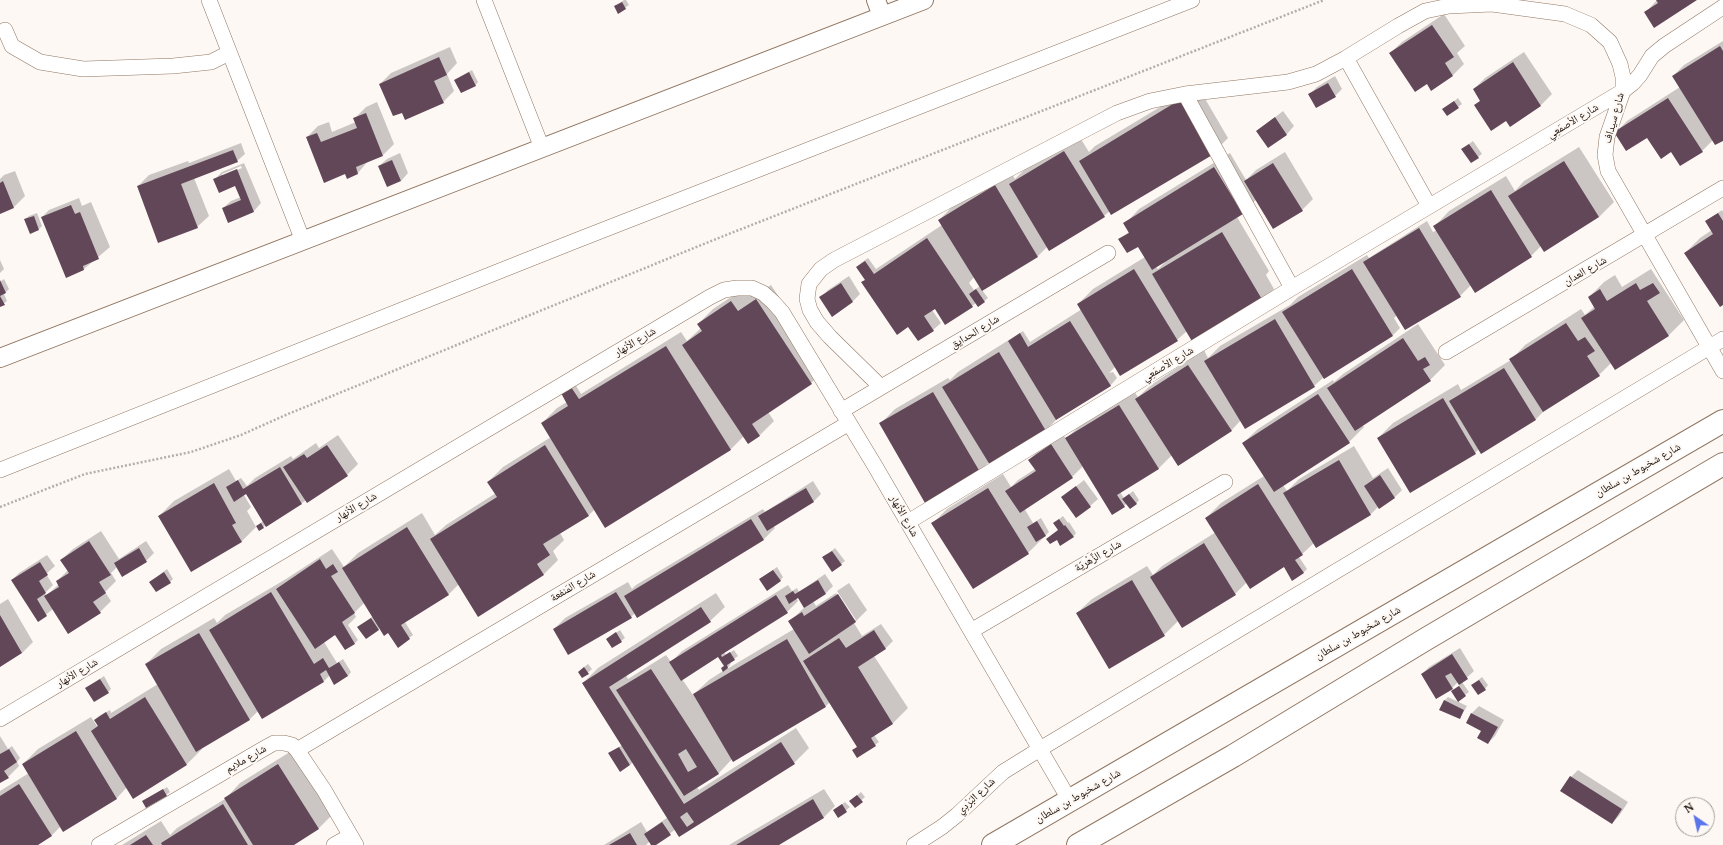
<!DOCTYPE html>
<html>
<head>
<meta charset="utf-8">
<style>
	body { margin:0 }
	#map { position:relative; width:1723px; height:845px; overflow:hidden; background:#fef8f4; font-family:"Noto Serif",serif }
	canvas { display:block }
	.north { position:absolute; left:1675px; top:797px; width:40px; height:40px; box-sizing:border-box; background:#fef8f4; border:1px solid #a39b96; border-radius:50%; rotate:326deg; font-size:11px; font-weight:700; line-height:16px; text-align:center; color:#1a1008 }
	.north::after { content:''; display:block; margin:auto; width:14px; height:18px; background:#5a74ea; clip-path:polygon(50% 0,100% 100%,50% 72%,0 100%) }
</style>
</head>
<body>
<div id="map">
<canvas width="1723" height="845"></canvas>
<div class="north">N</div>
</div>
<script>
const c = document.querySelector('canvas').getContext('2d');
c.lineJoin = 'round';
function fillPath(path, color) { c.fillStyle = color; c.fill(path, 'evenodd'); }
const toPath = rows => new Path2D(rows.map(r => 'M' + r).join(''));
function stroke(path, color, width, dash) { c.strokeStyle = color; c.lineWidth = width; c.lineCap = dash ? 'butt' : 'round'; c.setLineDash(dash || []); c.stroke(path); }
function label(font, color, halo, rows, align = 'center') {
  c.font = font + ' "Noto Serif","Noto Naskh Arabic",serif'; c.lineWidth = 4; c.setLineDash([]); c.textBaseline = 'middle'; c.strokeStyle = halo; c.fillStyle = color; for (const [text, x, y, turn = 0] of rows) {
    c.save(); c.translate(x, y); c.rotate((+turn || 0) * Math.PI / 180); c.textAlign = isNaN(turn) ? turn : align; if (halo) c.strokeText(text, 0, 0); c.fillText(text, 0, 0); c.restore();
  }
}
fillPath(toPath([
	[624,0,626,0,629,5,619,12,615,7],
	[1657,0,1696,0,1646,12],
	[1444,14,1465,46,1457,53,1464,64,1453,75,1431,89,1427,83,1390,53,1402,42],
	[1723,41,1723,139,1713,140,1702,151,1671,150,1648,136,1616,132,1627,121,1680,87,1673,76,1684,65],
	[450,47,457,63,447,74,454,91,443,102,402,111,380,84,391,73],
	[1524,52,1552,94,1541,105,1510,126,1506,120,1476,105,1481,100,1474,89,1485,78],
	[472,70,478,82,475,86,455,80],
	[1335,76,1342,89,1335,96,1310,94,1317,87],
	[1197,85,1228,138,1213,153,1110,211,1104,216,1048,246,1038,256,982,290,988,298,978,306,976,303,972,306,939,306,932,310,941,323,933,330,909,326,863,282,866,279,857,267,861,263,868,258,876,269,942,225,939,220,954,205,1010,171,1015,179,1025,169,1079,136,1089,152,1095,146],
	[974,277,980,286,974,290,969,283],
	[1458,98,1462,104,1447,115,1444,109],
	[377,102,394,144,383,155,368,161,358,173,346,173,307,137,318,126,329,122,332,132,356,122,355,118,366,107],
	[1283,111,1294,126,1287,134,1269,146,1258,131],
	[1473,141,1482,154,1478,157,1466,146],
	[241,143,245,154,237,161,194,178,209,216,197,227,138,186,149,175,188,161,189,163],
	[1579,147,1614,202,1599,217,1544,251,1541,246,1531,256,1475,291,1471,285,1460,296,1397,315,1394,318,1400,328,1393,335,1324,377,1314,386,1241,420,1231,431,1172,455,1158,469,1120,492,1124,498,1133,491,1139,500,1136,504,1127,503,1124,506,1083,466,1072,477,1024,508,1033,523,1041,518,1049,532,1028,553,933,523,947,509,1003,474,1011,487,1018,480,1035,469,1029,460,1040,449,1063,434,1066,439,1081,424,1134,391,1138,397,1151,385,1204,350,1208,358,1220,346,1290,305,1298,297,1367,255,1369,258,1427,221,1433,232,1437,230,1435,226,1449,211,1506,176,1515,191,1524,181],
	[1285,152,1313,199,1302,210,1256,200,1237,217,1269,271,1266,275,1274,289,1263,300,1187,331,1177,340,1116,366,1109,373,1113,372,1117,378,1110,386,1058,418,1046,430,989,462,979,472,881,423,895,409,948,378,950,380,958,372,1023,331,1030,342,1082,309,1078,304,1093,289,1145,257,1138,245,1119,239,1129,232,1125,224,1139,209,1230,153,1246,180,1256,170],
	[1164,262,1165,262,1158,269,1156,267],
	[400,153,408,173,401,181,379,166,387,159],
	[244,163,261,203,254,211,229,221,223,208,231,201,241,197,236,185,215,179,222,172],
	[241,166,242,168,222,176,222,174],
	[15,171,25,196,14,207,0,213,0,179,4,175],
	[79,198,82,206,91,202,110,247,84,269,67,276,42,217,49,210],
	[1722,210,1723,212,1723,303,1685,253,1700,238,1712,230,1706,221],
	[37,213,42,226,39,229,25,219,29,216],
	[0,260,4,269,0,273],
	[1651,269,1684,320,1669,335,1615,369,1611,363,1599,375,1545,410,1535,420,1479,449,1475,453,1378,438,1393,423,1458,384,1461,390,1511,360,1525,345,1581,309,1585,315,1595,306,1589,297,1604,282,1615,275,1622,287],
	[849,276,860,294,853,301,832,315,821,298,828,290],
	[4,279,9,289,4,294,7,301,0,306,0,282],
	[771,285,826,369,811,383,768,412,774,421,759,436,744,436,730,450,595,509,589,515,560,533,564,540,553,551,558,560,543,575,459,584,449,594,405,622,413,635,398,646,390,633,380,627,378,630,359,627,373,616,365,602,354,613,356,617,348,625,358,640,354,644,336,634,324,642,337,663,343,659,351,672,348,676,330,675,324,681,262,718,258,711,249,720,201,748,202,749,187,764,133,798,127,787,117,798,63,830,61,826,52,835,36,845,0,845,0,791,29,773,23,764,38,749,91,717,97,726,98,724,95,720,99,716,110,710,111,713,158,684,146,664,161,649,214,618,217,623,225,615,286,579,332,549,344,567,358,553,422,513,435,535,446,525,496,493,488,482,503,467,551,437,542,423,557,408,567,402,562,393,575,384,581,394,681,332,687,341,701,328,698,324,713,309,746,287,753,297],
	[1418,324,1445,365,1430,380,1362,425,1364,427,1349,442,1283,485,1287,491,1299,479,1354,446,1373,478,1388,468,1402,490,1395,497,1379,506,1371,514,1316,547,1314,543,1299,557,1307,569,1303,573,1288,565,1247,582,1235,594,1178,621,1164,635,1109,667,1077,613,1092,599,1147,566,1153,575,1162,566,1216,532,1206,518,1221,503,1264,476,1243,443,1258,429,1333,380,1334,382,1343,374],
	[338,435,358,464,347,475,263,527,257,526,263,521,246,493,244,495,251,507,247,511,256,527,241,542,159,516,174,501,229,469,236,481,241,478,247,486,255,478,291,456,293,459,316,443,319,448],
	[1084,480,1098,499,1090,506,1063,497],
	[813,481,821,494,814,501,773,526,775,528,764,539,635,613,631,617,554,629,565,618,628,582,632,589,636,585,763,509,765,512],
	[1063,516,1068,523,1069,522,1076,533,1073,537,1059,530,1054,523],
	[101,531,119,559,146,541,154,553,146,561,117,567,111,573,116,581,105,592,111,601,100,612,53,609,38,621,12,580,19,573,47,555,55,566,46,574,53,585,45,593,46,596,59,584,57,581,68,570,61,560,73,549],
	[835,548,845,561,841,564,823,558],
	[777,567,783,577,780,581,760,579],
	[167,569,173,579,170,582,150,582],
	[825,574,833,586,826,593,813,601,816,606,836,593,854,620,856,620,837,591,849,583,867,610,854,623,862,636,881,624,893,641,885,649,874,656,908,708,893,723,874,735,879,742,875,745,858,756,854,750,858,746,830,702,826,706,733,761,732,759,719,773,697,787,699,790,796,728,809,748,794,763,680,836,676,829,654,845,650,841,646,845,604,845,641,822,647,832,668,817,633,762,630,765,610,753,622,745,583,683,598,668,716,593,725,607,710,621,626,675,628,679,666,655,671,662,682,651,788,585,792,591,797,588,799,592],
	[798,597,805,607,789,622,794,629,727,669,731,663,730,662,738,656,734,650,726,655,724,652,787,612,798,601,796,598],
	[719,655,725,665,723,671,709,680,693,695,682,679],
	[8,599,33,642,22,653,0,665,0,604],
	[620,630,625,638,613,647,611,636],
	[1460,648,1474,671,1462,682,1469,692,1465,695,1456,688,1460,685,1458,682,1452,688,1422,674,1429,667],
	[588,664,592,669,583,677,583,668],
	[104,676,111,689,108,692,86,688],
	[1482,677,1488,685,1485,689,1472,685],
	[1448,697,1467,706,1460,718,1444,701],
	[1479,706,1504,720,1495,736,1488,743,1482,731,1467,722,1472,713],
	[0,736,8,749,12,746,20,758,17,762,19,766,8,777,0,782],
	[293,750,333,814,318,829,292,845,122,845,161,821,170,835,177,828,225,799,240,783],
	[1578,770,1628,802,1619,816,1612,823,1571,777],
	[167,787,170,792,166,795,144,801],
	[824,789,835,806,824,817,777,845,729,845],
	[861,792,865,797,855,806,854,798],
	[845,802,850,807,839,816,838,807]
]), '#0003');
fillPath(toPath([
	[1656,0,1697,0,1654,28,1644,12,1658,3],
	[622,2,626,9,618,14,614,6],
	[1432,25,1454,57,1445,63,1453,76,1431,91,1427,84,1415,92,1389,53],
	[1720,46,1723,51,1723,141,1715,145,1672,76],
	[439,57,447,75,434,81,444,103,405,120,402,113,393,116,379,84],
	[1513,62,1541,106,1510,127,1506,121,1491,131,1474,105,1480,101,1473,89],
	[469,72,476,86,461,93,454,80],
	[1328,83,1336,97,1316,108,1308,94],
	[1668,98,1703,152,1680,166,1671,152,1661,159,1647,138,1626,151,1614,132],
	[1181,99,1214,154,1111,215,1079,161],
	[1454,101,1459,108,1447,116,1442,109],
	[366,113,383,156,356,167,358,174,347,179,345,174,324,183,306,137,317,133,321,142,357,128,353,118],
	[1275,117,1287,135,1268,148,1256,131],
	[1469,144,1479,158,1471,163,1461,149],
	[233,150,238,162,181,184,198,228,158,243,137,186],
	[1064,151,1105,217,1049,251,1009,184],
	[392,160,401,181,387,187,378,166],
	[1564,161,1599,217,1544,252,1508,196],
	[1273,163,1303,211,1273,229,1244,181],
	[1214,167,1243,214,1152,270,1138,247,1127,253,1118,239,1129,233,1123,223],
	[237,169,254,212,228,223,222,208,241,200,235,186,219,193,213,179],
	[3,181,14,208,0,214,0,183],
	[995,185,1038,257,982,291,938,220],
	[1491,190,1532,257,1475,293,1433,226],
	[71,205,75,214,80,212,99,259,83,266,84,270,66,278,41,217],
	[1718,213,1723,221,1723,305,1720,307,1684,253,1713,234,1705,221],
	[34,216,39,230,30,234,24,219],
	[1419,228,1461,297,1405,330,1363,262],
	[1222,232,1263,301,1193,343,1152,274],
	[927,238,973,307,945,325,935,309,924,316,934,331,918,341,908,327,897,335,861,282,865,280,856,267,865,261,874,274],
	[1134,269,1178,341,1120,376,1077,304],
	[1352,269,1393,336,1324,379,1282,312],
	[0,280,6,293,0,296,5,305,0,307],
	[841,283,853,302,832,317,819,297],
	[1636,283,1640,290,1653,283,1660,293,1647,301,1669,336,1615,370,1581,318,1595,309,1588,297,1600,289,1607,301],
	[976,289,985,302,978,307,969,294],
	[756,299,812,384,752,424,760,436,748,444,682,345,702,331,697,324,731,301,738,311],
	[1275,319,1315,387,1245,429,1204,361],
	[1070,321,1111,386,1056,420,1008,341,1020,333,1028,347],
	[1566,323,1578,341,1585,337,1595,351,1587,356,1600,376,1543,412,1509,359],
	[1403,338,1418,361,1425,357,1430,365,1423,369,1431,381,1355,431,1327,388],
	[666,346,731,450,605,528,541,423,568,406,561,393,571,387,579,399],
	[999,352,1046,431,990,465,942,387],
	[1188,365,1232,431,1178,466,1135,399],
	[1504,368,1536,420,1481,454,1449,401],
	[933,392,980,472,925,503,879,423],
	[1318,394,1350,443,1274,492,1242,443],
	[1443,398,1476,454,1410,493,1377,438],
	[1119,405,1159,469,1117,495,1125,507,1112,515,1065,438],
	[1051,444,1073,478,1020,513,1005,491,1036,471,1028,460],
	[327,445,348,476,307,503,283,467,304,454,307,458],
	[545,445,589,516,543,544,550,555,537,564,544,575,478,617,430,539,497,497,487,482],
	[1339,460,1371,515,1316,548,1283,493],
	[280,467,302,504,266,527,246,494,234,502,226,487,238,480,243,489],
	[1380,475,1395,498,1379,509,1364,486],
	[214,483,236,523,232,525,242,542,191,572,158,516],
	[1258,484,1303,555,1295,560,1304,573,1292,581,1284,567,1250,589,1205,518],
	[1076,486,1091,507,1076,518,1061,497],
	[806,488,814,502,767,531,758,516],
	[988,488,1029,554,973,589,931,523],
	[1129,494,1137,504,1130,509,1122,499],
	[751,519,764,540,637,618,624,596],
	[1059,519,1064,526,1065,525,1074,537,1060,546,1057,540,1050,544,1046,539,1058,530,1053,523],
	[1037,521,1046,536,1036,542,1027,527],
	[261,523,264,528,259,531,256,526],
	[407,527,449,595,401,625,410,639,398,648,388,633,384,636,342,568],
	[89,541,111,575,99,582,106,593,93,602,101,613,68,634,44,596,59,587,56,581,69,573,60,560],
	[1204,543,1236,595,1182,628,1150,577],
	[139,548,147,562,122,577,114,563],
	[832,551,842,565,832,572,822,557],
	[320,559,326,569,333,564,338,572,331,576,355,613,342,622,355,644,345,650,335,635,315,649,276,589],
	[40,562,48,575,39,581,46,593,37,599,47,616,38,622,11,580],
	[773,570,781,581,767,591,759,579],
	[164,572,171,583,156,592,149,582],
	[818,580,826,594,804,608,798,598,789,604,785,596,793,591,795,594],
	[1132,580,1165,636,1109,669,1076,613],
	[271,592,314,664,323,658,329,668,339,662,348,676,334,685,326,670,320,674,324,682,262,719,209,630],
	[616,592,632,618,568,655,553,629],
	[838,594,856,622,809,654,788,621,802,612,804,616],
	[776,595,788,613,721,655,722,657,730,652,735,660,727,665,728,668,723,672,721,668,724,666,718,657,681,681,669,662],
	[701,607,711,622,609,687,684,804,781,742,795,764,679,837,582,683],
	[687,812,694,822,687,827,680,817],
	[0,615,22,653,0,667],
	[371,618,379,630,366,639,357,627],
	[874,630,886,649,858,667,893,724,871,738,876,746,857,758,852,750,857,747,803,661,839,638,846,648],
	[616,632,622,642,612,648,606,639],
	[199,633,250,720,196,752,145,664],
	[787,639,826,707,733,762,693,694],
	[1452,654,1468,679,1459,685,1451,673,1445,676,1453,689,1436,699,1421,674],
	[584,667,589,674,582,678,578,672],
	[651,669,719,774,684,796,616,690],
	[686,749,697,767,688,772,678,754],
	[100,679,109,693,94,702,85,688],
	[1479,680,1486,690,1478,695,1471,685],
	[1459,686,1466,696,1458,702,1451,691],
	[145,697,187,765,133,799,91,731,98,726,94,720,106,712,110,719],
	[1444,700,1464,710,1460,719,1439,710],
	[1471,713,1498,727,1488,744,1477,738,1481,731,1466,723],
	[76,731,117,799,63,832,22,764],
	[619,747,630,765,620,772,608,753],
	[9,749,17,762,4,771,9,778,0,783,0,754],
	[278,764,319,829,294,845,253,845,224,798],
	[1570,776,1622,809,1612,824,1560,791],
	[19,784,52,836,38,845,0,845,0,796],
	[163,789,167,796,146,808,142,801],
	[857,795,863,802,855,808,849,801],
	[813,799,824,818,779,845,736,845],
	[223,804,248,845,162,845,161,843],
	[842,804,847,812,838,818,833,810],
	[662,822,671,835,656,845,651,845,644,834],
	[630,833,637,845,609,845],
	[146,835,153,845,130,845]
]), '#614758');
const minor = toPath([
	[209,0,303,241],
	[484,0,542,148],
	[5,30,12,46,40,62,83,69,173,66,211,62,229,53],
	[1346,58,1429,206],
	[1185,94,1292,288],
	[1446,352,1723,188],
	[881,387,830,337,817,322,810,310,807,299,809,284,821,269,834,260,1117,113,1150,101,1185,94,1288,82,1316,74,1346,58,1398,26,1425,11,1449,6,1492,4,1565,14,1591,25,1610,42,1620,64,1623,77,1623,91,1607,137,1605,155,1608,171,1723,371],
	[841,411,1108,253],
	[0,470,575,241,1192,0],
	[908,522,1292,288,1623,91,1633,83,1640,75,1652,56,1664,46,1723,7],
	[971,631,1225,482],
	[0,719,710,297,724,290,737,288,752,288,763,293,773,302,782,312,875,466,1070,801],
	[297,750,849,423],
	[99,845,265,748,274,743,284,743,292,745,297,750,324,790,356,845],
	[334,845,350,836],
	[914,845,942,827,957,815,1003,772,1040,749,1723,339]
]);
const tertiary = toPath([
	[876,0,882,16],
	[0,358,924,0]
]);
const primary = toPath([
	[993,845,1723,421],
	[1078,845,1233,756,1426,639,1723,464]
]);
stroke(minor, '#907662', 16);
stroke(tertiary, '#907662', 20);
stroke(primary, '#907662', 24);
stroke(toPath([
	[0,507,85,474,191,452,241,435,288,414,716,239,1324,0]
]), '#b5aea8', 2.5, [2, 2]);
stroke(minor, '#fff', 15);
stroke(tertiary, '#fff', 18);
stroke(primary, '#fff', 22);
label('11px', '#1a1008', '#fef8f4', [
	["شارع سيداف",1614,118,-75],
	["شارع الأصمَعِي",1573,121,-31],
	["شارع العدان",1585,271,-30],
	["شارع الحدايق",975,332,-31],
	["شارع الأنهار",635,342,-31],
	["شارع الأصمَعِي",1168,364,-31],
	["شارع شخبوط بن سلطان",1638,470,-30],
	["شارع الأنهار",356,507,-31],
	["شارع الأنهار",904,516,60],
	["شارع الزَّهْريّة",1098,556,-30],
	["شارع المَنفعة",573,586,-31],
	["شارع شخبوط بن سلطان",1358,633,-30],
	["شارع الأنهار",77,673,-31],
	["شارع ملايم",246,759,-30],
	["شارع البَرْدِي",976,796,-43],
	["شارع شخبوط بن سلطان",1078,796,-30]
]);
</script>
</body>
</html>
